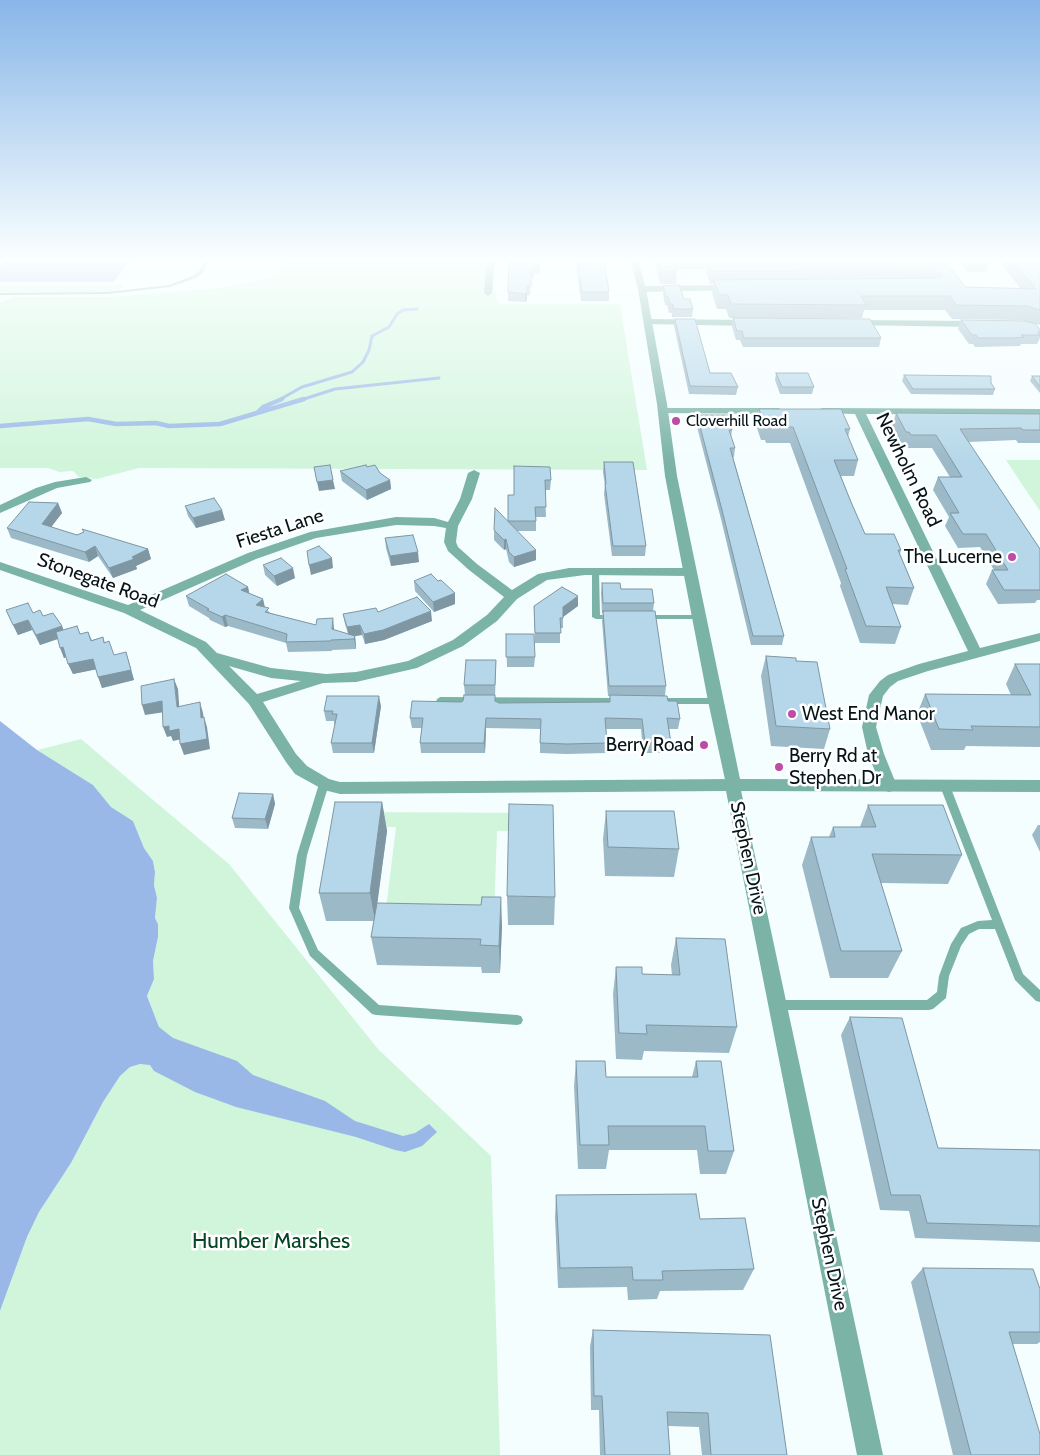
<!DOCTYPE html>
<html>
<head>
<meta charset="utf-8">
<style>
	body { margin:0 }
	canvas { display:block; background:#f5feff }
</style>
</head>
<body>
<canvas width="1040" height="1455"></canvas>
<script>
const c = document.querySelector('canvas').getContext('2d');
c.lineJoin = 'round';
function fillPath(path, color) { c.fillStyle = color; c.fill(path, 'evenodd'); }
const toPath = rows => new Path2D(rows.map(r => 'M' + r).join(''));
function stroke(path, color, width, dash) { c.strokeStyle = color; c.lineWidth = width; c.lineCap = dash ? 'butt' : 'round'; c.setLineDash(dash || []); c.stroke(path); }
function label(font, color, halo, rows, align = 'center') {
  c.font = font + ' Cabin,sans-serif'; c.lineWidth = 5; c.setLineDash([]); c.textBaseline = 'middle'; c.strokeStyle = halo; c.fillStyle = color; for (const [text, x, y, turn = 0] of rows) {
    c.save(); c.translate(x, y); c.rotate((+turn || 0) * Math.PI / 180); c.textAlign = isNaN(turn) ? turn : align; if (halo) c.strokeText(text, 0, 0); c.fillText(text, 0, 0); c.restore();
  }
}
fillPath(toPath([
	[285,259,487,259,498,304,620,304,647,470,139,468,97,479,79,477,73,471,59,472,48,468,0,468,0,303,14,297,109,297,221,288,277,276],
	[0,285,123,285,120,290,107,292,0,292],
	[1006,460,1040,460,1040,511,1023,486],
	[81,739,229,864,378,1049,491,1156,500,1455,0,1455,0,1311,27,1237,39,1212,71,1163,103,1102,120,1076,130,1067,140,1064,159,1027,147,996,154,979,153,961,158,937,158,924,155,918,157,898,154,885,155,872,153,861,144,848,133,821,111,807,93,785,37,750],
	[349,812,553,813,554,831,497,831,494,918,385,917,396,827,346,826]
]), '#d1f5db');
fillPath(toPath([
	[8,259,131,259,114,282,0,282,0,267],
	[0,721,37,750,93,785,111,807,133,821,144,848,153,861,155,872,154,885,157,898,155,918,158,924,158,937,153,961,154,979,147,996,159,1027,173,1038,237,1061,253,1075,325,1101,355,1121,403,1136,415,1133,429,1124,437,1132,422,1146,405,1152,395,1150,356,1137,236,1107,195,1092,154,1071,150,1065,140,1064,130,1067,120,1076,103,1102,71,1163,39,1212,27,1237,0,1311]
]), '#99b8e7');
stroke(toPath([
	[279,400,302,387,352,372,363,362,369,350,372,336,389,327,397,314,403,310,417,309],
	[301,400,335,389,439,378]
]), '#99b8e7', 3);
stroke(toPath([
	[257,413,263,407,282,399],
	[0,426,88,419,116,424,156,423,169,426,220,424,304,399]
]), '#99b8e7', 4.5);
fillPath(toPath([
	[205,259,209,259,203,273,196,278,170,287,108,294,0,295,0,293,108,292,169,285,192,276,199,271,205,259],
	[592,569,595,569,599,571,600,615,617,615,618,617,617,619,596,619,592,617,592,569],
	[642,615,699,615,703,617,699,619,642,619,641,617,642,615],
	[440,697,620,698,624,701,620,704,440,703,436,700,440,697],
	[658,698,715,698,719,701,715,704,658,704,654,701,658,698],
	[324,781,327,782,329,784,307,855,299,908,318,950,379,1005,517,1015,521,1016,523,1020,521,1024,517,1025,376,1015,372,1014,310,956,289,908,297,855,319,784,321,782,324,781],
	[945,783,948,784,950,786,1023,974,1040,990,1040,1002,1036,1001,1015,980,995,929,979,929,969,934,961,946,949,976,946,998,933,1009,929,1010,778,1010,774,1009,772,1005,774,1001,778,1000,927,1000,937,992,939,976,951,944,961,928,978,921,992,920,940,786,942,784,945,783]
]), '#7bb3a7');
fillPath(toPath([
	[487,259,495,259,492,293,488,296,484,293,487,259],
	[733,285,737,288,736,290,642,292,638,289,642,286,733,285],
	[648,319,751,320,755,323,751,326,645,324,644,322,648,319],
	[852,320,979,321,983,324,979,327,849,325,848,323,852,320],
	[663,408,779,408,784,411,779,414,659,413,658,411,663,408],
	[822,408,1040,409,1040,415,866,414,980,648,1040,633,1040,641,928,671,898,681,890,687,883,696,876,727,884,754,897,786,895,790,889,792,883,790,881,786,868,754,862,727,869,695,880,681,888,675,919,664,968,651,855,414,818,413,817,411,822,408],
	[474,470,480,473,472,499,458,526,456,542,458,547,477,564,512,590,538,574,569,568,690,568,696,572,690,576,585,575,547,580,517,599,497,621,463,646,417,668,356,682,323,683,263,702,296,754,307,766,329,779,340,782,733,779,739,781,883,1455,857,1455,726,791,340,794,324,790,295,774,286,762,249,704,196,648,124,613,0,570,0,562,128,605,248,553,310,532,396,517,434,518,448,522,460,499,468,473,474,470],
	[396,525,434,526,446,528,444,542,448,551,469,570,504,597,487,615,453,640,408,661,356,672,326,674,271,668,217,653,206,642,140,610,256,559,316,538,396,525],
	[229,666,271,678,301,681,257,694,229,666],
	[86,477,92,480,90,482,57,488,0,513,0,505,36,488,55,482,86,477]
]), '#7bb3a7');
fillPath(toPath([
	[630,259,638,259,646,289,667,404,677,476,740,779,1040,780,1040,792,733,791,727,789,708,701,665,476,657,404,638,289,630,259]
]), '#7bb3a7');
fillPath(toPath([
	[540,259,540,273,534,273,534,278,531,278,530,295,527,295,527,300,525,302,508,301,508,292],
	[576,259,606,259,606,260,604,260,609,292,609,301,581,301,576,264],
	[654,259,944,259,965,287,1020,288,1002,265,1004,259,1040,259,1040,325,1022,320,952,319,945,310,864,310,862,318,729,318,726,309,717,309,712,293,714,284,710,284,705,269,677,269,676,284,660,284],
	[957,259,991,259,987,272,967,272],
	[663,286,684,299,693,309,692,317,672,317,672,313,669,313,667,305,665,305,663,294],
	[733,318,881,338,879,347,743,347,740,340,736,340,732,327],
	[675,319,710,373,738,387,736,395,689,394,674,326],
	[961,320,1040,330,1040,338,1037,344,1021,344,1020,346,975,347,973,344,969,344,958,329],
	[776,373,814,387,812,394,780,394,775,380],
	[904,375,991,383,995,389,993,395,911,394,902,381],
	[1032,376,1040,376,1040,393,1030,381],
	[759,409,850,429,848,437,858,460,854,476,841,476,851,502,865,534,901,550,900,554,914,588,908,605,892,604,901,627,895,644,860,643,840,586,841,583,790,443,766,443,765,440,761,440,756,425],
	[896,413,1040,414,1040,443,1018,443,1016,440,968,442,1040,549,1040,600,1037,600,1035,603,998,604,986,584,992,570,994,570,980,547,958,548,945,526,949,517,933,490,938,477,950,477,932,448,907,448,905,445,902,445,892,426],
	[697,415,732,430,731,437,735,448,734,457,733,457,784,636,782,645,751,645,721,519,696,423],
	[604,462,646,546,645,556,612,556,604,494,605,485,603,472],
	[514,466,551,480,550,490,545,490,546,517,536,517,536,531,517,531,536,560,514,567,509,562,506,549,504,550,494,540,494,530,508,522,514,495],
	[367,467,380,473,390,480,391,489,367,500,342,481,340,471],
	[58,503,62,513,51,527,77,535,84,532,82,529,148,549,151,559,136,566,137,569,113,578,98,556,89,562,11,538,7,528],
	[185,506,225,520,196,528,188,516],
	[385,538,419,562,391,566,386,548],
	[263,565,295,578,277,586,265,575],
	[414,581,438,581,455,593,455,604,434,612,415,591],
	[602,583,621,589,654,603,653,611,666,686,665,696,680,719,678,729,669,729,671,743,669,753,643,753,641,729,606,729,607,743,606,753,566,754,540,753,540,729,486,728,485,753,421,753,420,743,422,728,412,728,410,718,463,701,465,695,464,685,496,660,495,701,499,703,609,702,610,696,608,696,602,621,603,613,602,613,601,593],
	[248,587,249,593,263,599,265,607,270,613,316,625,334,628,334,630,348,634,345,624,343,614,378,612,432,621,384,640,365,644,362,635,355,636,356,646,356,649,332,650,332,651,288,652,286,643,228,626,225,627,210,620,209,618,189,606,186,596],
	[534,606,578,606,563,617,563,628,560,628,560,643,535,643],
	[6,610,33,613,43,616,62,626,63,630,77,626,80,634,88,632,92,640,103,637,105,643,114,655,129,662,134,680,102,688,96,669,73,674,66,657,64,658,58,639,40,645,32,630,18,635],
	[506,634,535,657,534,667,507,667],
	[766,656,796,661,830,729,824,749,771,746,761,676],
	[1015,664,1040,664,1040,747,966,746,964,750,931,750,917,714,925,694,1011,695,1006,684],
	[381,706,374,753,333,753,331,743,335,724,334,724,334,721,326,721,324,711],
	[273,794,275,804,268,829,235,828,232,818],
	[382,802,387,831,377,903,502,925,500,973,482,973,481,967,377,965,371,937,374,921,326,921,319,893],
	[868,805,962,855,948,884,881,883,902,951,888,978,830,978,802,865,811,837,829,837,833,827,860,827],
	[606,811,679,849,674,877,605,876,603,839],
	[1038,825,1040,825,1040,852,1032,835],
	[507,896,555,897,554,925,508,925],
	[676,938,737,1027,729,1053,644,1051,642,1060,616,1059,613,994,616,967,642,974,672,975,671,965],
	[850,1017,938,1148,1040,1150,1040,1242,915,1238,909,1211,880,1210,841,1035],
	[576,1061,606,1077,692,1077,696,1061,734,1151,726,1174,700,1174,697,1150,609,1150,606,1169,578,1169,574,1086],
	[556,1195,700,1219,754,1269,743,1290,660,1291,657,1299,628,1300,627,1287,558,1288,555,1218],
	[923,1268,1040,1289,1040,1342,1037,1344,1013,1344,1040,1455,953,1455,911,1282],
	[593,1330,787,1455,702,1455,699,1427,668,1426,670,1455,600,1455,599,1410,591,1410,590,1346]
]), '#9cb9c8');
fillPath(toPath([
	[527,292,527,300,525,302,525,294],
	[333,480,335,489,319,491,317,482],
	[390,480,391,489,367,500,366,490],
	[58,503,62,513,46,534,42,524],
	[222,510,225,520,196,528,193,518],
	[506,539,506,549,504,550,504,540],
	[95,546,98,556,89,562,85,552],
	[148,549,151,559,136,566,137,569,113,578,109,568],
	[536,550,536,560,514,567,514,557],
	[418,552,419,562,391,566,390,556],
	[332,558,333,568,311,575,309,565],
	[293,568,295,578,277,586,274,576],
	[248,587,250,597,241,590],
	[455,593,455,604,434,612,433,602],
	[578,596,578,606,563,617,563,607],
	[263,599,265,609,256,605],
	[431,611,432,621,384,640,365,644,364,634],
	[225,615,228,626,225,627,222,617],
	[333,618,334,628,333,640,332,629],
	[28,620,32,630,18,635,13,625],
	[360,625,362,635,355,636,356,646,356,649,354,639,349,637,347,627],
	[62,626,66,636,40,645,36,635],
	[63,647,68,657,64,658,60,648],
	[126,652,134,680,102,688,98,677],
	[93,659,98,669,73,674,68,664],
	[174,679,178,689,180,717,177,707],
	[379,696,381,706,374,753,372,743],
	[162,701,165,712,145,715,142,705],
	[200,702,203,713,205,728,201,718],
	[204,717,207,727,210,749,184,755,180,744],
	[486,718,486,728,485,753,484,743],
	[169,726,179,729,182,739,173,741,171,736,167,737,163,727],
	[273,794,275,804,268,829,265,819],
	[382,802,387,831,375,921,370,893],
	[501,897,502,925,500,973,499,946]
]), '#7f96a3');
const building = toPath([
	[509,259,540,259,540,265,534,265,534,270,531,270,531,286,527,286,527,292,525,294,508,292,509,259],
	[577,259,604,259,609,292,582,292,577,259],
	[659,259,674,259,677,271,662,271,659,259],
	[708,259,944,259,965,287,1036,289,1012,259,1040,259,1040,310,1027,306,956,305,950,296,861,296,866,305,731,304,728,295,719,295,714,280,939,278,942,274,936,270,711,271,708,259],
	[679,285,684,299,690,299,693,309,673,309,673,304,670,304,668,297,666,297,663,286,679,285],
	[733,318,870,319,881,338,744,338,742,331,737,331,733,318],
	[675,319,695,319,710,373,731,373,738,387,690,386,675,319],
	[961,320,1025,321,1036,324,1040,330,1040,332,1038,332,1040,335,1021,335,1024,337,1013,338,978,338,976,335,972,335,961,320],
	[776,373,808,373,814,387,782,387,776,373],
	[904,375,991,376,991,383,995,389,913,389,904,375],
	[1032,376,1040,376,1040,387,1032,376],
	[759,409,841,409,850,429,845,429,858,460,834,460,851,502,865,534,894,534,901,550,898,550,914,588,886,587,901,627,866,626,845,569,847,569,793,427,769,427,768,424,764,424,759,409],
	[896,413,1040,414,1040,430,1023,430,1021,428,960,429,1040,549,1040,590,1004,590,992,570,1008,570,986,534,963,534,950,513,959,513,938,477,962,477,936,435,911,435,909,432,906,432,896,413],
	[697,415,728,415,732,430,729,430,735,448,730,448,784,636,753,636,722,510,697,415],
	[604,462,633,462,646,546,613,546,605,484,606,484,604,462],
	[330,465,333,480,317,482,314,467,330,465],
	[366,465,367,467,375,465,380,473,390,480,366,490,340,471,366,465],
	[514,466,550,467,551,480,545,480,546,507,535,507,536,521,508,521,508,495,514,495,514,466],
	[214,498,222,510,193,518,185,506,214,498],
	[29,502,58,503,42,524,77,535,84,532,82,529,148,549,132,557,134,559,109,568,95,546,85,552,7,528,29,502],
	[495,508,536,550,514,557,509,552,506,539,504,540,494,530,495,508],
	[413,535,418,552,390,556,385,538,413,535],
	[319,546,332,558,309,565,307,551,319,546],
	[281,558,293,568,274,576,263,565,281,558],
	[226,574,248,587,241,590,263,599,256,605,269,608,265,612,316,625,317,619,333,618,332,629,355,636,354,639,331,640,330,641,286,642,287,634,225,615,222,617,207,610,209,609,186,596,226,574],
	[431,574,438,581,441,580,455,593,433,602,414,581,431,574],
	[602,583,620,583,621,589,652,589,654,603,603,603,602,583],
	[562,587,578,596,563,607,563,618,560,618,561,633,535,633,534,606,562,587],
	[417,597,431,611,383,630,364,634,360,625,347,627,343,614,376,608,378,612,417,597],
	[28,603,33,613,40,610,43,616,53,613,62,626,36,635,28,620,13,625,6,610,28,603],
	[603,611,655,611,666,686,609,686,603,611],
	[77,626,80,634,88,632,91,641,103,637,104,643,109,641,114,655,126,652,131,670,98,677,93,659,68,664,63,647,60,648,56,632,77,626],
	[506,634,534,634,535,657,506,657,506,634],
	[766,656,796,658,796,661,817,662,830,729,776,726,766,656],
	[466,660,496,660,495,685,464,685,466,660],
	[1015,664,1040,664,1040,727,971,726,973,730,939,729,925,694,1031,695,1015,664],
	[174,679,177,707,200,702,201,718,204,717,207,739,180,744,179,729,169,731,169,726,163,727,162,701,142,705,141,686,174,679],
	[464,695,495,695,495,701,499,703,610,702,610,695,667,696,668,701,677,701,680,719,667,718,671,743,645,743,642,719,605,718,607,743,567,744,540,743,541,719,486,718,484,743,420,743,423,718,410,718,412,701,461,702,463,701,464,695],
	[327,696,379,696,372,743,331,743,337,714,332,714,333,711,324,711,327,696],
	[239,793,273,794,265,819,232,818,239,793],
	[335,802,382,802,370,893,319,893,335,802],
	[509,804,553,805,555,897,507,896,509,804],
	[868,805,943,805,962,855,872,854,902,951,841,951,811,837,835,837,833,827,876,827,868,805],
	[606,811,674,811,679,849,608,847,606,811],
	[482,897,501,897,499,946,480,945,481,939,371,937,377,903,481,905,482,897],
	[676,938,725,939,737,1027,646,1025,647,1034,619,1033,616,967,642,967,642,974,680,975,676,938],
	[850,1017,902,1018,938,1148,1040,1150,1040,1226,927,1223,920,1195,891,1195,850,1017],
	[576,1061,605,1061,606,1077,698,1077,696,1061,721,1061,734,1151,708,1151,705,1126,608,1126,609,1145,580,1145,576,1061],
	[696,1194,700,1219,745,1218,754,1269,662,1271,663,1280,633,1280,632,1267,560,1268,556,1195,696,1194],
	[923,1268,1033,1269,1040,1289,1040,1332,1009,1332,1040,1434,1040,1455,971,1455,923,1268],
	[593,1330,770,1335,787,1455,711,1455,708,1413,667,1412,670,1455,605,1455,602,1396,594,1396,593,1330]
]);
fillPath(building, '#b5d7e9');
stroke(building, '#7f96a3', 1);
const sky = c.createLinearGradient(0, 0, 0, 463);
sky.addColorStop(0, '#88b6e8');
sky.addColorStop(0.56, '#faffff');
sky.addColorStop(1, '#faffff00');
c.fillStyle = sky;
c.fillRect(0, 0, 1040, 463);
for (const [x, y, r, color] of [
	[676,421,5,"#be4ba6"],
	[1012,557,5,"#be4ba6"],
	[792,714,5,"#be4ba6"],
	[704,745,5,"#be4ba6"],
	[779,767,5,"#be4ba6"]
]) { const dot = new Path2D(); dot.arc(x, y, r, 0, 2 * Math.PI); c.fillStyle = color; c.fill(dot); stroke(dot, '#fff', 2); }
label('16px', '#051416', '#fff', [
	["Cloverhill Road",686,421]
], 'left');
label('19px', '#051416', '#fff', [
	["Newholm Road",908,470,64],
	["Fiesta Lane",280,529,-18],
	["Stonegate Road",98,581,20],
	["Stephen Drive",748,858,78],
	["Stephen Drive",829,1254,78]
]);
label('19px', '#051416', '#fff', [
	["The Lucerne",1002,557],
	["West End Manor",802,714,"left"],
	["Berry Road",694,745],
	["Berry Rd at",789,756,"left"],
	["Stephen Dr",789,778,"left"]
], 'right');
label('22px', '#084725', '#fff', [
	["Humber Marshes",271,1242]
]);
</script>
</body>
</html>
